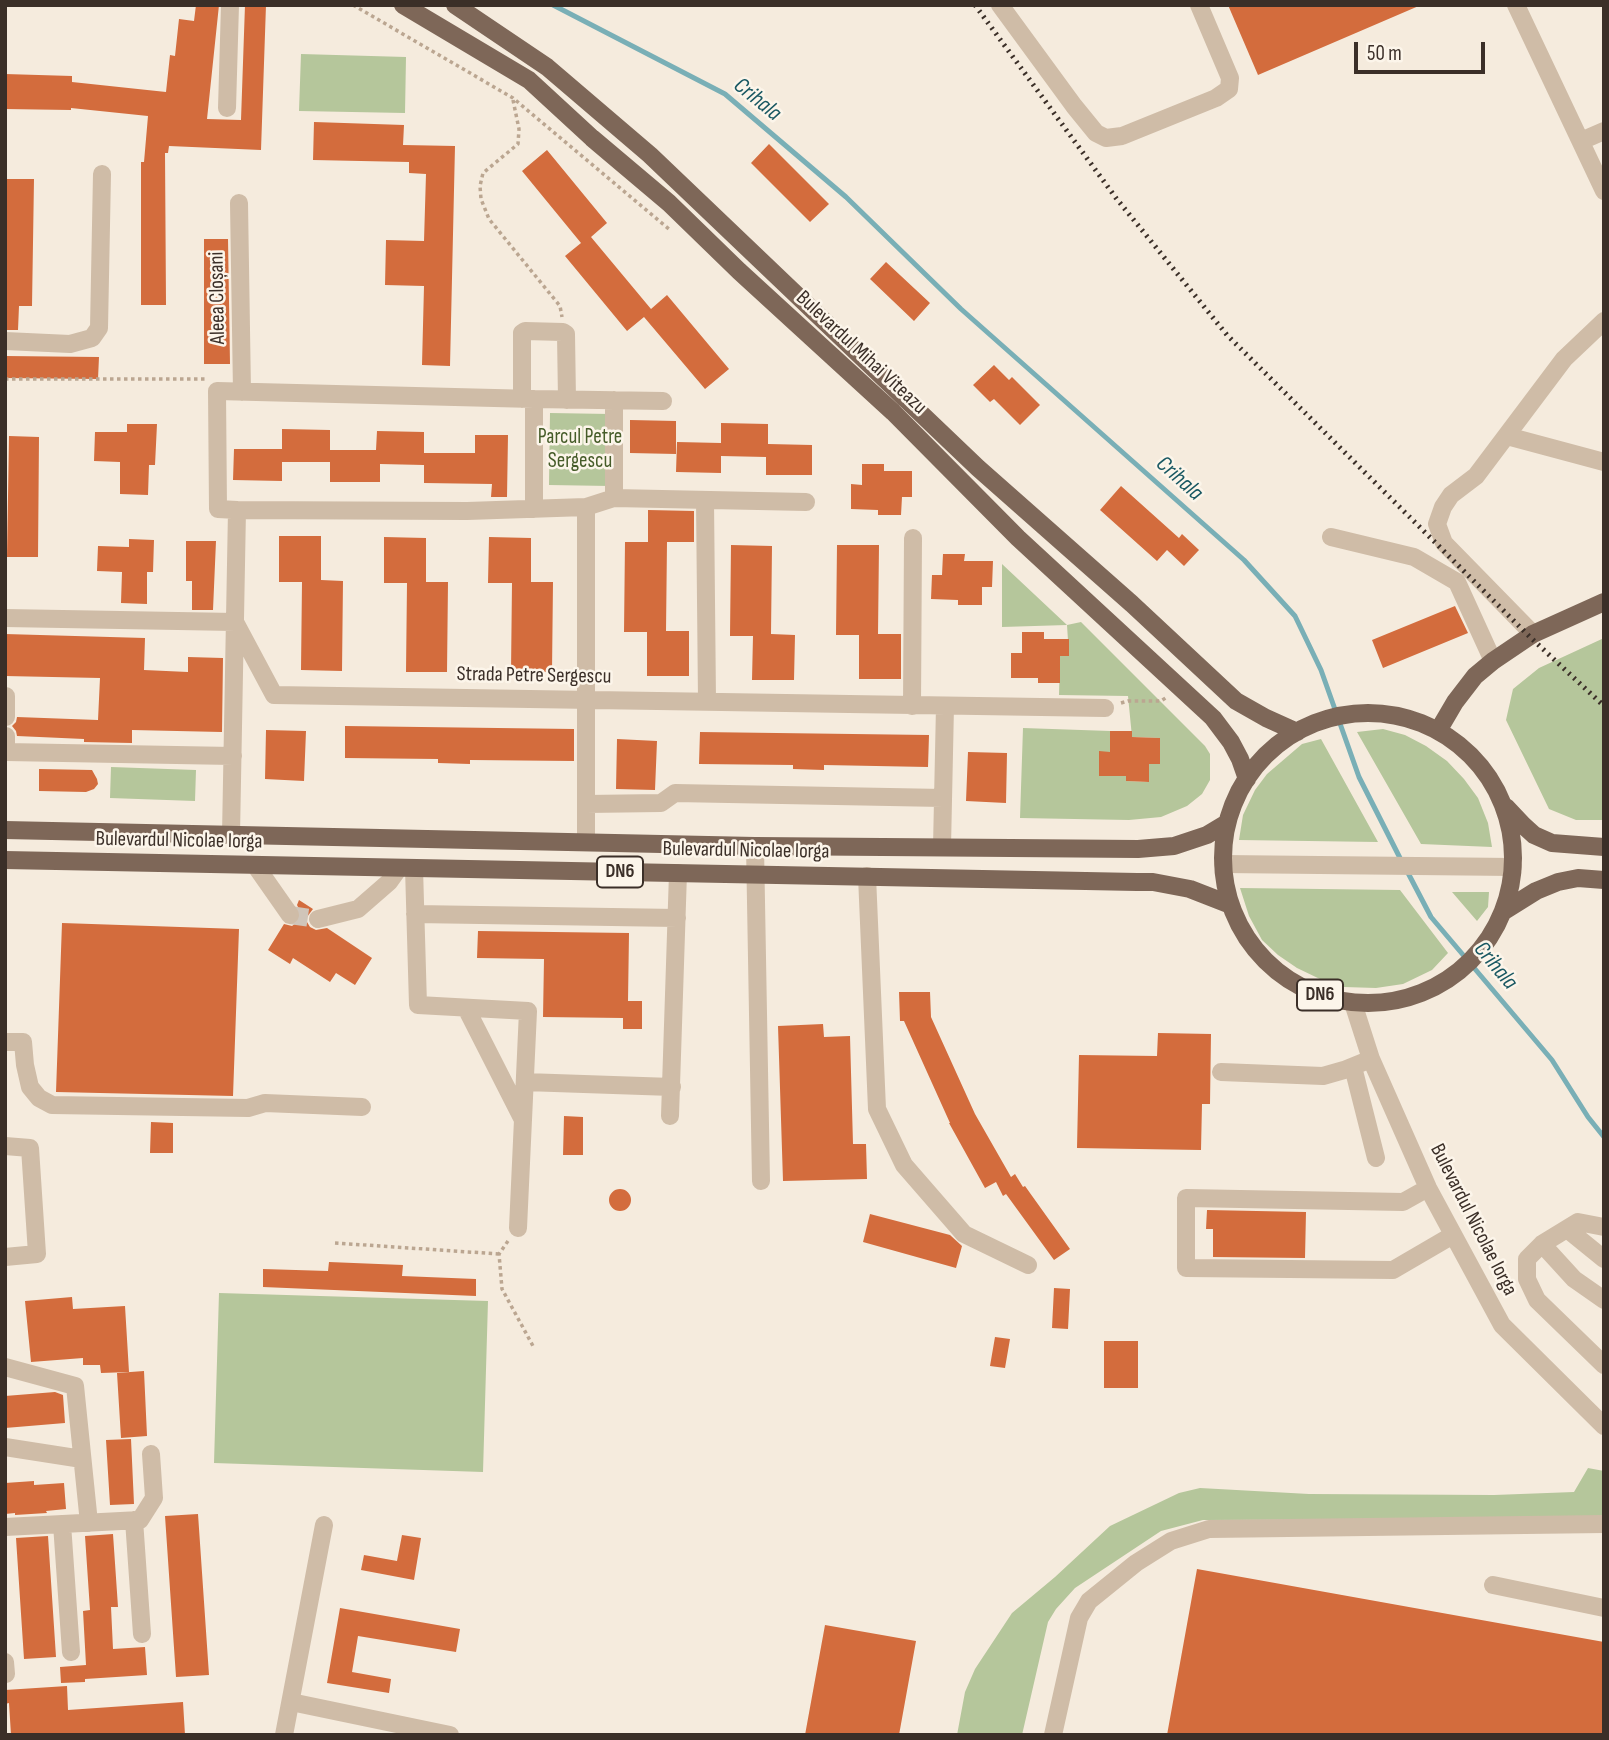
<!DOCTYPE html>
<html>
<head>
<meta charset="utf-8">
<style>
	body { margin:0 }
	#map { position:relative; width:1609px; height:1740px; overflow:hidden; background:#f5ebdd; font-family:"Sofia Sans Condensed",sans-serif }
	canvas { display:block }
	.frame { position:absolute; inset:0; border:7px solid #3b2f28; pointer-events:none }
	.scale { position:absolute; left:1354px; top:42px; width:131px; height:32px; box-sizing:border-box; border:4px solid #3b2f28; border-top:0; padding-left:9px; font-size:21px; line-height:24px; white-space:nowrap; color:#3b2f28; -webkit-text-stroke:5px #fcf5ea; paint-order:stroke }
</style>
</head>
<body>
<div id="map">
<canvas width="1609" height="1740"></canvas>
<div class="frame"></div>
<div class="scale">50 m</div>
</div>
<script>
const c = document.querySelector('canvas').getContext('2d');
c.lineJoin = 'round';
function fillPath(path, color) { c.fillStyle = color; c.fill(path, 'evenodd'); }
const toPath = rows => new Path2D(rows.map(r => 'M' + r).join(''));
function stroke(path, color, width, dash) { c.strokeStyle = color; c.lineWidth = width; c.lineCap = dash ? 'butt' : 'round'; c.setLineDash(dash || []); c.stroke(path); }
function label(font, color, halo, rows, align = 'center') {
  c.font = font + ' "Sofia Sans Condensed",sans-serif'; c.lineWidth = 5; c.setLineDash([]); c.textBaseline = 'middle'; c.strokeStyle = halo; c.fillStyle = color; for (const [text, x, y, turn = 0] of rows) {
    c.save(); c.translate(x, y); c.rotate((+turn || 0) * Math.PI / 180); c.textAlign = isNaN(turn) ? turn : align; if (halo) c.strokeText(text, 0, 0); c.fillText(text, 0, 0); c.restore();
  }
}
fillPath(toPath([
	[301,54,406,57,405,113,299,111],
	[550,413,610,414,610,486,549,485],
	[1002,564,1067,625,1081,622,1205,746,1210,754,1210,780,1202,794,1187,806,1161,817,1129,820,1020,818,1023,728,1110,731,1110,752,1099,752,1099,776,1126,776,1126,781,1149,782,1149,764,1159,764,1160,738,1132,737,1128,696,1059,695,1060,656,1069,656,1067,625,1002,627],
	[1604,638,1604,820,1576,820,1549,809,1506,720,1513,689,1539,668],
	[1383,729,1405,735,1426,746,1447,761,1464,779,1478,798,1488,823,1492,847,1421,844,1357,732],
	[1321,739,1378,842,1239,840,1243,815,1255,790,1267,774,1302,744],
	[111,767,196,770,195,801,110,798],
	[1240,888,1400,890,1448,953,1432,970,1403,984,1376,988,1344,987,1322,980,1297,968,1278,955,1262,940,1249,916],
	[1452,892,1489,892,1488,907,1477,921],
	[219,1293,488,1301,483,1472,214,1463],
	[1588,1468,1604,1471,1604,1514,1593,1519,1203,1520,1161,1531,1075,1588,1056,1609,1048,1622,1022,1735,957,1735,965,1692,975,1669,1012,1613,1055,1577,1110,1526,1179,1493,1200,1488,1309,1494,1494,1495,1574,1492]
]), '#b5c69b');
stroke(toPath([
	[553,5,725,94,846,197,961,309,1244,560,1295,616,1321,670,1359,777,1402,862],
	[1407,871,1431,917,1552,1060,1588,1117,1604,1137]
]), '#79afb6', 5);
fillPath(toPath([
	[196,5,219,5,207,119,241,120,245,5,266,5,261,150,169,146,168,153,165,153,166,305,141,305,141,162,144,162,148,116,71,108,71,110,5,109,5,74,72,76,72,82,166,92,170,55,175,56,179,19,194,21],
	[1228,5,1421,5,1258,75],
	[314,122,404,125,403,145,455,146,450,366,422,365,424,286,385,285,386,240,424,241,426,174,409,173,409,162,313,160],
	[769,144,829,204,810,222,751,163],
	[547,150,607,223,591,237,651,309,667,295,729,369,705,389,644,317,627,331,565,256,581,243,522,171],
	[5,179,34,179,32,306,19,306,18,330,5,330],
	[204,239,228,239,230,364,204,364],
	[886,262,930,303,914,321,870,279],
	[5,356,99,357,98,379,5,378],
	[994,365,1009,380,1012,377,1040,405,1020,425,994,399,990,402,973,385],
	[630,420,676,421,676,454,630,453],
	[721,423,768,424,768,444,812,445,812,475,766,475,766,457,721,456,721,473,676,472,677,442,721,443],
	[127,424,157,424,155,465,149,465,148,495,120,494,120,462,94,461,95,432,127,432],
	[282,429,330,430,330,462,282,462],
	[377,431,424,432,424,465,380,464,380,482,330,482,330,450,376,450],
	[475,435,508,435,507,497,491,497,492,484,424,483,424,453,475,453],
	[9,436,39,437,38,557,7,557],
	[234,449,282,449,282,481,233,480],
	[862,464,884,464,884,471,912,471,912,497,902,497,901,515,878,515,878,510,851,509,851,484,862,485],
	[1121,486,1179,538,1182,534,1199,550,1184,566,1167,550,1157,561,1100,510],
	[648,510,694,511,694,542,667,542,666,631,689,631,689,676,647,676,647,632,624,632,625,542,648,542],
	[279,536,321,536,321,580,343,581,342,671,301,670,302,582,279,582],
	[384,537,426,538,426,582,448,582,447,672,406,672,407,583,384,583],
	[489,537,531,538,531,582,553,582,552,672,511,672,512,583,488,583],
	[129,539,154,540,153,572,147,572,147,604,121,603,122,572,97,571,98,546,129,547],
	[186,541,216,541,213,610,192,610,192,581,186,581],
	[731,545,772,546,771,634,795,635,794,680,752,680,753,636,730,636],
	[837,545,879,545,878,634,901,634,901,679,859,679,859,635,836,635],
	[943,554,965,554,964,561,993,561,992,587,982,587,982,605,958,605,958,600,931,599,932,575,942,575],
	[1455,606,1468,633,1383,668,1372,640],
	[1022,632,1044,632,1044,639,1069,639,1069,656,1060,656,1060,683,1038,683,1038,678,1011,678,1011,653,1022,653],
	[5,634,145,638,144,670,188,672,188,657,223,658,222,732,132,730,132,743,84,742,84,739,17,736,16,731,12,726,16,722,17,717,98,720,100,678,5,676],
	[345,726,574,729,574,761,470,760,470,764,438,763,438,759,345,758],
	[266,730,306,731,304,781,265,779],
	[1110,731,1132,731,1132,737,1160,738,1160,764,1149,764,1149,782,1126,781,1126,776,1099,776,1099,751,1110,752],
	[700,732,929,735,928,767,824,765,824,770,793,769,793,765,699,764],
	[617,739,657,741,655,790,616,789],
	[968,752,1007,753,1006,803,966,801],
	[39,769,92,770,97,779,98,784,94,789,86,792,39,791],
	[299,900,313,909,307,917,307,922,310,927,316,930,327,928,372,958,355,985,336,973,330,982,293,958,290,964,268,950,284,924,292,926,300,920,301,913,297,905],
	[62,923,239,929,233,1096,56,1092],
	[478,931,629,933,628,1001,642,1001,642,1029,623,1029,623,1018,543,1017,544,959,477,958],
	[899,992,930,992,931,1017,975,1114,1011,1177,1015,1174,1023,1187,1025,1186,1070,1249,1054,1260,1006,1194,1003,1196,996,1182,985,1188,949,1123,950,1123,904,1021,900,1021],
	[823,1024,824,1037,850,1036,853,1144,866,1144,867,1179,783,1181,778,1026],
	[1158,1033,1211,1034,1210,1104,1202,1104,1201,1150,1077,1148,1079,1055,1157,1056],
	[564,1116,583,1117,583,1155,563,1155],
	[151,1122,173,1123,173,1153,150,1153],
	'609 1200a11 11 0 1 1 22 0a11 11 0 1 1-22 0Z',
	[1207,1210,1306,1212,1305,1258,1213,1257,1213,1229,1206,1229],
	[870,1214,950,1235,962,1246,956,1268,863,1242],
	[329,1262,403,1265,402,1276,476,1279,476,1296,263,1287,263,1269,328,1271],
	[1054,1288,1070,1289,1068,1329,1052,1328],
	[72,1297,73,1309,125,1306,129,1372,101,1373,100,1365,83,1365,83,1358,31,1362,25,1301],
	[995,1337,1010,1339,1005,1368,990,1366],
	[1104,1341,1138,1341,1138,1388,1104,1388],
	[144,1371,147,1436,121,1438,117,1373],
	[55,1392,63,1395,65,1423,5,1428,5,1396],
	[131,1439,134,1504,110,1505,106,1440],
	[34,1481,34,1485,64,1483,66,1509,46,1511,47,1513,15,1515,15,1513,5,1514,5,1483],
	[198,1514,209,1675,176,1677,165,1516],
	[113,1534,118,1607,111,1607,113,1649,145,1647,147,1675,85,1679,85,1682,61,1683,60,1667,86,1665,83,1611,90,1610,85,1536],
	[402,1535,421,1538,414,1580,361,1570,364,1555,397,1561],
	[48,1536,56,1657,24,1659,16,1538],
	[1197,1569,1604,1642,1604,1735,1167,1735],
	[340,1608,460,1629,456,1652,358,1636,352,1672,391,1679,389,1693,327,1683],
	[825,1625,916,1641,899,1735,805,1735],
	[67,1686,68,1710,183,1702,185,1735,11,1735,9,1703,5,1704,5,1690]
]), '#d36c3d');
stroke(toPath([
	[290,915,318,919]
]), '#d0c5b9', 18, [18, 9]);
stroke(toPath([
	[353,5,513,98,670,230],
	[513,100,519,129,518,144,483,173,480,186,481,199,489,219,560,306,562,317],
	[5,379,205,379],
	[1121,703,1128,701,1161,701,1167,697],
	[508,1241,499,1254,502,1289,533,1346],
	[335,1243,499,1254]
]), '#bba691', 3.5, [3.5, 3.5]);
stroke(toPath([
	[1000,5,1074,106,1096,133,1106,138,1122,136,1216,98,1229,89,1230,78,1199,5],
	[1516,5,1604,191],
	[227,108,230,5],
	[1581,141,1604,131],
	[239,203,242,392],
	[5,341,70,344,92,338,99,328,102,174],
	[522,399,522,333,525,331,563,332,566,334,567,400],
	[534,399,663,401],
	[1507,436,1604,462],
	[614,498,614,400],
	[705,500,707,701],
	[586,507,614,498,806,502],
	[237,510,218,509,217,391,534,399,534,509],
	[1331,537,1414,557,1457,582,1493,661],
	[5,618,235,622,274,695,1105,708],
	[1533,634,1444,543,1437,524,1443,507,1451,495,1476,476,1564,359,1604,321],
	[6,696,6,717],
	[912,706,913,538],
	[6,736,6,752,233,756],
	[586,804,661,803,675,793,943,798],
	[231,835,237,510,467,511,586,507,586,842],
	[755,846,761,1181],
	[942,847,945,706],
	[1223,864,1513,867],
	[255,865,290,915],
	[414,868,418,1005,528,1011,518,1228],
	[867,876,877,1109,904,1165,964,1234,1028,1265],
	[415,914,677,918],
	[318,919,358,909,389,882,399,868],
	[1353,1003,1371,1059,1428,1188,1502,1325,1604,1426],
	[466,1008,523,1120],
	[5,1042,23,1042,25,1065,30,1087,39,1098,52,1105,248,1108,265,1103,362,1107],
	[1353,1067,1376,1158],
	[1221,1072,1323,1076,1344,1070,1371,1059],
	[525,1082,672,1087],
	[670,1116,678,873],
	[5,1146,30,1148,37,1254,5,1257],
	[1428,1188,1403,1202,1186,1198,1186,1268,1393,1270,1453,1235],
	[1604,1227,1578,1222,1542,1244,1527,1259,1527,1279,1537,1300,1604,1365],
	[1567,1229,1604,1259],
	[1542,1244,1574,1279,1604,1300],
	[5,1367,75,1386,89,1523],
	[5,1447,82,1459],
	[134,1520,142,1634],
	[62,1524,71,1652],
	[5,1527,140,1520,154,1498,151,1454],
	[1493,1585,1604,1608],
	[5,1662,6,1674],
	[291,1702,450,1735],
	[284,1735,324,1525],
	[1053,1735,1079,1618,1089,1601,1136,1563,1171,1541,1209,1529,1604,1524]
]), '#cfbca7', 18);
stroke(toPath([
	[403,5,529,80,592,138,669,203,739,271,893,412,1018,538,1213,718,1231,742,1240,759,1247,779],
	[455,5,547,67,650,155,978,468,1132,604,1236,701,1266,718,1297,732],
	'1223 858a145 145 0 1 1 290 0a145 145 0 1 1-290 0Z',
	[1438,731,1455,702,1475,676,1493,661,1533,634,1604,602],
	[1506,807,1523,825,1534,835,1552,843,1604,847],
	[5,830,755,846,1138,849,1174,846,1207,835,1227,823],
	[5,860,1137,882,1153,882,1190,889,1231,905],
	[1504,911,1536,891,1558,882,1578,878,1604,880]
]), '#7e6758', 18);
stroke(toPath([
	[975,5,1116,198,1227,335,1530,637,1604,706]
]), '#3b2f28', 5, [2, 5]);
for (const [x, y, w] of [
	[620,872,46],
	[1320,995,46]
]) { const box = new Path2D(); box.roundRect(x - w / 2, y - 15.5, w, 31, 5); c.fillStyle = '#fcf5ea'; c.fill(box); stroke(box, '#3b2f28', 2); }
label('bold 19px', '#3b2f28', null, [
	["DN6",620,872],
	["DN6",1320,995]
]);
label('21px', '#3b2f28', '#fcf5ea', [
	["Aleea Cloșani",218,298,-91],
	["Bulevardul Mihai Viteazu",861,353,43],
	["Strada Petre Sergescu",534,676,1],
	["Bulevardul Nicolae Iorga",179,841,1],
	["Bulevardul Nicolae Iorga",746,851,1],
	["Bulevardul Nicolae Iorga",1473,1220,63]
]);
label('21px', '#465c29', '#fcf5ea', [
	["Parcul Petre",580,438],
	["Sergescu",580,462]
]);
label('italic 23px', '#195862', '#fcf5ea', [
	["Crihala",757,100,39],
	["Crihala",1179,479,42],
	["Crihala",1495,966,50]
]);
</script>
</body>
</html>
